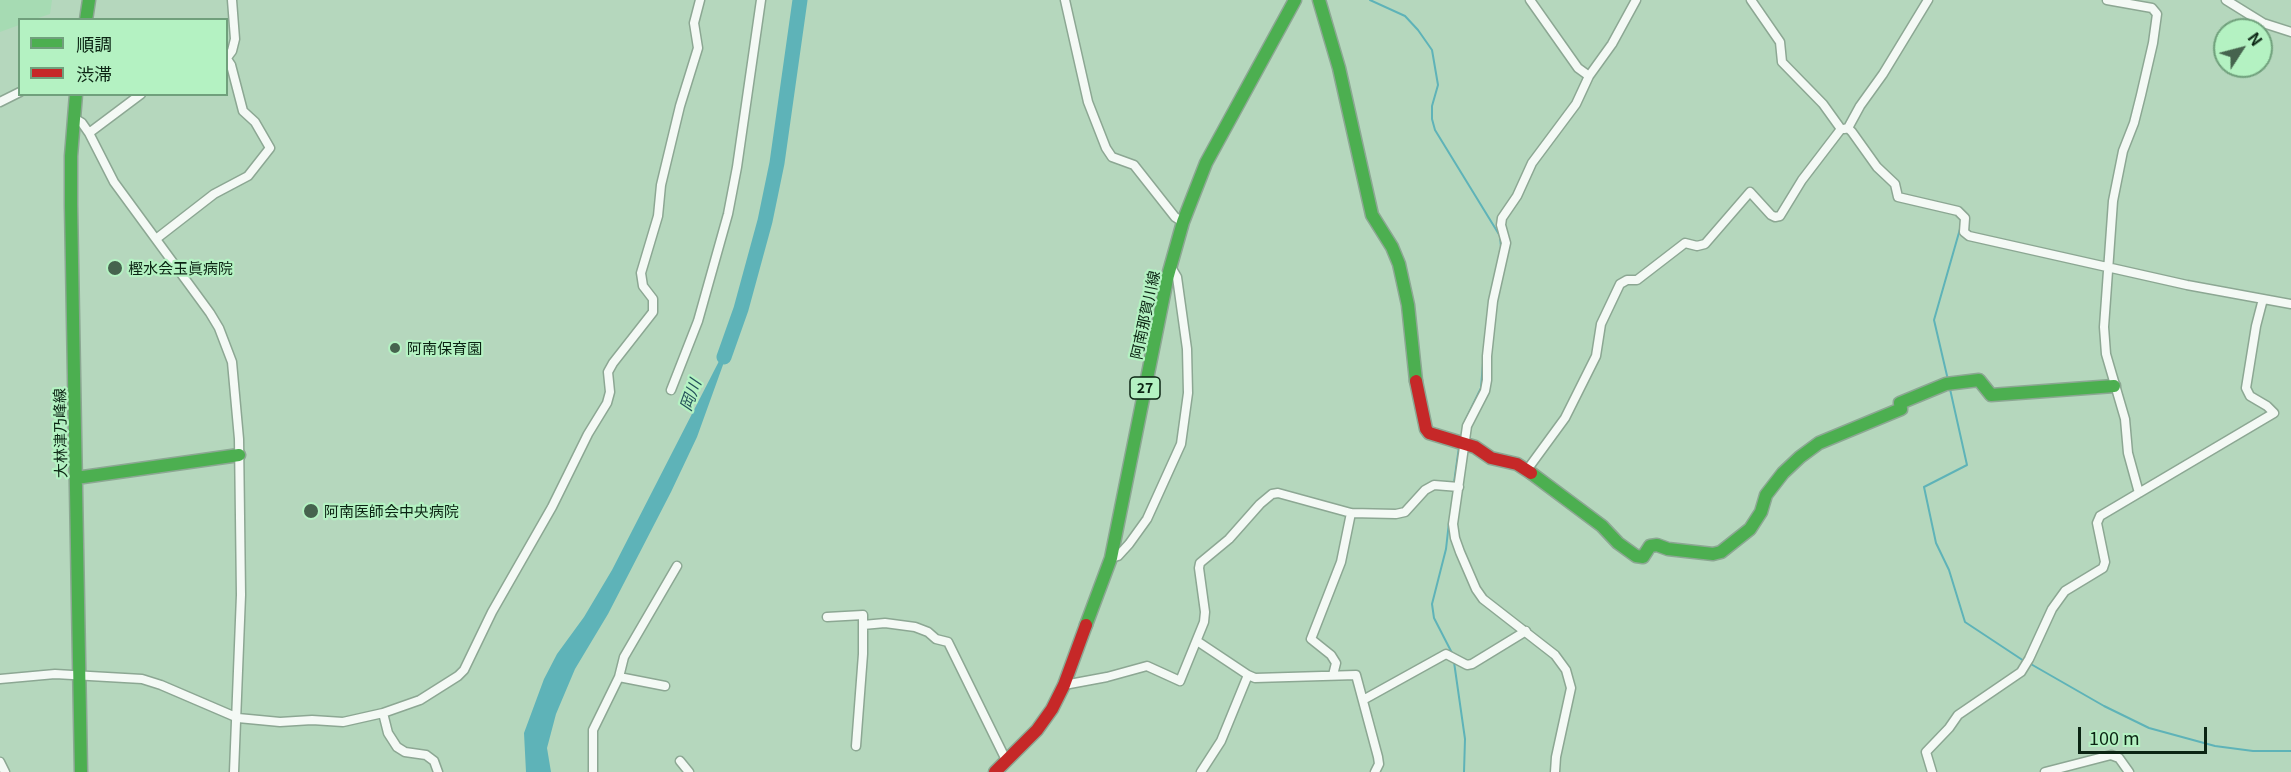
<!DOCTYPE html>
<html>
<head>
<meta charset="utf-8">
<style>
	body { margin:0 }
	#map { position:relative; width:2291px; height:772px; overflow:hidden; background:#b5d7bd; font-family:Georgia,"Noto Sans JP",serif }
	canvas { display:block }
	.legend { position:absolute; left:18px; top:18px; width:210px; height:78px; box-sizing:border-box; background:#b4f2c2; border:2px solid #70a07c; margin:0; padding:8px 10px; list-style:none; font-size:18px; color:#0b2413 }
	.legend li { display:flex; align-items:center; gap:12px; height:30px }
	.legend b { width:30px; border:2px solid #70a07c }
	.north { position:absolute; left:2213px; top:18px; width:60px; height:60px; box-sizing:border-box; background:#b4f2c2; border:2px solid #70a07c; border-radius:50%; rotate:54deg; font-size:16px; font-weight:700; line-height:24px; text-align:center; color:#0b2413 }
	.north::after { content:''; display:block; margin:auto; width:21px; height:27px; background:#46634e; clip-path:polygon(50% 0,100% 100%,50% 72%,0 100%) }
	.scale { position:absolute; left:2078px; top:727px; width:129px; height:27px; box-sizing:border-box; border:3px solid #0b2413; border-top:0; padding-left:8px; font-size:18px; line-height:21px; white-space:nowrap; color:#0b2413; -webkit-text-stroke:4px #b4f2c2; paint-order:stroke }
</style>
</head>
<body>
<div id="map">
<canvas width="2291" height="772"></canvas>
<ul class="legend">
<li><b style="height:8px;background:#4caf50"></b>順調</li>
<li><b style="height:8px;background:#c62828"></b>渋滞</li>
</ul>
<div class="north">N</div>
<div class="scale">100 m</div>
</div>
<script>
const c = document.querySelector('canvas').getContext('2d');
c.lineJoin = 'round';
function fillPath(path, color) { c.fillStyle = color; c.fill(path, 'evenodd'); }
const toPath = rows => new Path2D(rows.map(r => 'M' + r).join(''));
function stroke(path, color, width, dash) { c.strokeStyle = color; c.lineWidth = width; c.lineCap = dash ? 'butt' : 'round'; c.setLineDash(dash || []); c.stroke(path); }
function label(font, color, halo, rows, align = 'center') {
  c.font = font + ' Georgia,"Noto Sans JP",serif'; c.lineWidth = 4.5; c.setLineDash([]); c.textBaseline = 'middle'; c.strokeStyle = halo; c.fillStyle = color; for (const [text, x, y, turn = 0] of rows) {
    c.save(); c.translate(x, y); c.rotate((+turn || 0) * Math.PI / 180); c.textAlign = isNaN(turn) ? turn : align; if (halo) c.strokeText(text, 0, 0); c.fillText(text, 0, 0); c.restore();
  }
}
fillPath(toPath([
	[0,0,52,0,50,14,35,19,20,20,19,25,0,32]
]), '#a6dbb3');
fillPath(toPath([
	[737,326,697,437,671,492,608,614,575,669,556,714,547,748,551,772,526,772,524,733,544,679,557,654,584,617,612,570]
]), '#5eb3b8');
stroke(toPath([
	[1370,0,1405,16,1418,30,1432,50,1438,85,1432,106,1432,119,1435,130,1500,236,1501,247],
	[1874,170,1883,178],
	[1948,380,1934,320,1960,229],
	[1950,389,1967,465,1924,487,1936,543,1949,570,1965,622,2024,661],
	[1465,421,1481,388,1485,338],
	[1454,483,1459,447],
	[1451,510,1454,489],
	[1449,522,1446,549,1432,604,1434,618,1452,653],
	[1454,662,1465,739,1464,772],
	[2029,663,2104,706,2149,728,2215,746,2253,751,2291,751]
]), '#5eb3b8', 2);
stroke(toPath([
	[724,357,741,309,765,221,777,163,800,0]
]), '#5eb3b8', 15);
const street = toPath([
	[1065,0,1088,102,1106,148,1112,157,1134,165,1175,217,1183,222],
	[1530,0,1578,68,1589,76],
	[2107,0,2152,8,2157,14,2153,43,2141,95,2134,123,2123,151,2113,201,2104,327,2106,354,2125,419,2128,453,2139,493],
	[2226,0,2263,23,2291,32],
	[226,59,232,51,235,39,232,0],
	[0,102,20,92],
	[74,118,82,123,89,133,114,182,210,313,219,328,232,362,239,439,241,595,234,772],
	[1848,128,1852,132,1877,167,1895,184,1898,197,1958,211,1965,218,1964,232,1969,236,2187,285,2291,304],
	[1844,129,1848,128,1860,106,1883,74,1928,0],
	[89,133,141,94],
	[156,239,214,194,248,176,270,148,255,122,243,111,231,65,227,59],
	[671,390,698,321,728,214,737,167,761,0],
	[1527,470,1565,418,1596,356,1601,324,1620,284,1627,280,1637,280,1685,243,1697,246,1705,244,1750,192,1771,215,1775,217,1780,216,1802,180,1841,129,1823,104,1782,62,1780,42,1751,0],
	[1111,558,1118,556,1129,544,1147,519,1181,444,1188,393,1187,349,1177,277,1171,267],
	[827,617,863,615,863,654,856,746],
	[863,625,885,623,915,627,928,632,936,639,948,642,1007,762],
	[1197,641,1248,675,1255,678,1356,675,1378,757,1379,764,1375,772],
	[1333,675,1336,663,1331,655,1311,639,1341,562,1351,513],
	[619,677,665,686],
	[0,679,55,674,142,679,161,685,238,718,280,722,312,720,343,722,383,713,420,700,458,676,464,670,492,612,552,507,588,434,607,403,610,392,608,372,613,363,653,312,653,299,643,286,641,273,658,216,661,185,680,106,698,48,694,23,700,0],
	[1064,685,1107,677,1147,666,1180,681,1204,622,1205,612,1199,568,1200,563,1229,539,1260,504,1272,494,1278,493,1351,513,1396,514,1405,512,1425,490,1434,485,1459,487],
	[1363,700,1446,654,1467,665,1472,664,1526,631],
	[383,713,388,733,397,747,405,752,426,755,434,761,438,772],
	[680,761,689,772],
	[0,762,5,772],
	[593,772,593,730,619,677,624,657,677,566],
	[1201,772,1221,741,1248,675],
	[1555,772,1556,757,1571,688,1566,670,1555,655,1483,599,1476,589,1460,552,1455,538,1453,524,1467,426,1485,391,1487,380,1487,356,1493,301,1506,243,1501,225,1502,218,1517,196,1532,163,1576,104,1589,76,1612,44,1636,0],
	[1932,772,1926,752,1949,728,1958,715,2021,672,2029,659,2052,609,2065,591,2103,568,2105,562,2097,523,2100,516,2274,413,2267,406,2250,396,2246,388,2256,326,2263,299],
	[2045,772,2111,755,2119,758,2129,772]
]);
const fast = toPath([
	[1319,0,1339,68,1372,215,1392,247,1399,264,1408,305,1416,381],
	[86,20,89,0],
	[76,94,71,156,71,205,81,772],
	[1531,473,1602,526,1618,543,1636,556,1643,557,1650,546,1657,545,1668,549,1713,554,1721,552,1750,529,1761,512,1766,495,1783,473,1800,457,1819,443,1901,409,1900,403,1946,384,1979,380,1991,395,2114,386],
	[76,478,239,455],
	[1086,625,1111,558,1167,279,1183,222,1206,163,1295,0]
]);
const jam = toPath([
	[1416,381,1426,429,1429,433,1475,447,1491,458,1517,464,1531,473],
	[995,772,1037,730,1052,709,1064,685,1086,625]
]);
stroke(street, '#8ca793', 11);
stroke(fast, '#8ca793', 15);
stroke(jam, '#8ca793', 15);
stroke(street, '#f4f9f5', 8);
stroke(fast, '#4caf50', 12);
stroke(jam, '#c62828', 12);
for (const [x, y, r, color] of [
	[115,268,8,"#46634e"],
	[395,348,6,"#46634e"],
	[311,511,8,"#46634e"]
]) { const dot = new Path2D(); dot.arc(x, y, r, 0, 2 * Math.PI); c.fillStyle = color; c.fill(dot); stroke(dot, '#b4f2c2', 2); }
for (const [x, y, w] of [
	[1145,388,30]
]) { const box = new Path2D(); box.roundRect(x - w / 2, y - 11, w, 22, 4.5); c.fillStyle = '#b4f2c2'; c.fill(box); stroke(box, '#0b2413', 1.5); }
label('bold 14px', '#0b2413', null, [
	["27",1145,388]
]);
label('15px', '#0b2413', '#b4f2c2', [
	["樫水会玉眞病院",128,268],
	["阿南保育園",407,348],
	["阿南医師会中央病院",324,511]
], 'left');
label('15px', '#0b2413', '#b4f2c2', [
	["阿南那賀川線",1145,315,-78],
	["大林津乃峰線",60,433,-91]
]);
label('italic 16px', '#25535b', '#b4f2c2', [
	["岡川",690,395,-70]
]);
</script>
</body>
</html>
